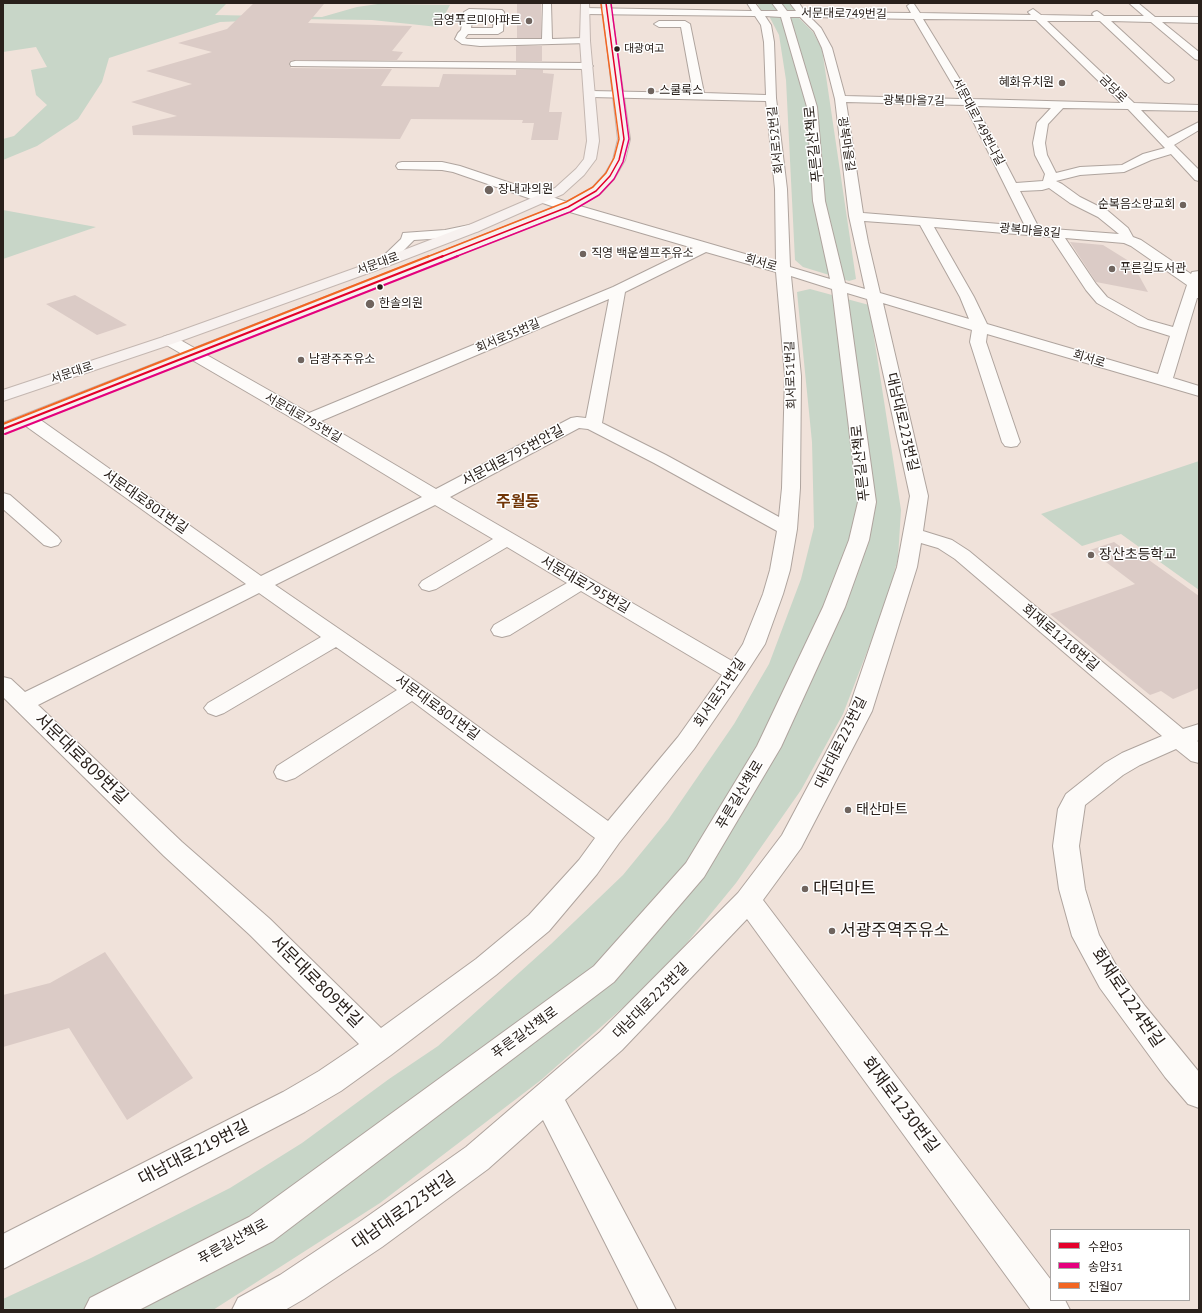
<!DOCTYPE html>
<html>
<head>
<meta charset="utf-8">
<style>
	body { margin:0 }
	#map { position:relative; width:1202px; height:1313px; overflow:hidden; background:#f0e2da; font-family:"PT Sans","Noto Sans KR",sans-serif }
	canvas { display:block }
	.frame { position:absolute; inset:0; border:4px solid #29201b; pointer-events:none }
	.legend { position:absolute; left:1050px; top:1229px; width:140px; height:72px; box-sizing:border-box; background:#fff; border:1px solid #a9a6a4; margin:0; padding:5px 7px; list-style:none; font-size:12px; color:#29201b }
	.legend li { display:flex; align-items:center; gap:8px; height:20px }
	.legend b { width:20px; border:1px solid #a9a6a4 }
</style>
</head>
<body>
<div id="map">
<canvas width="1202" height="1313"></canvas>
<div class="frame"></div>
<ul class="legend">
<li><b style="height:5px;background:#e4002b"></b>수완03</li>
<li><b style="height:5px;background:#e5007d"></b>송암31</li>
<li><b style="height:5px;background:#f26522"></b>진월07</li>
</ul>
</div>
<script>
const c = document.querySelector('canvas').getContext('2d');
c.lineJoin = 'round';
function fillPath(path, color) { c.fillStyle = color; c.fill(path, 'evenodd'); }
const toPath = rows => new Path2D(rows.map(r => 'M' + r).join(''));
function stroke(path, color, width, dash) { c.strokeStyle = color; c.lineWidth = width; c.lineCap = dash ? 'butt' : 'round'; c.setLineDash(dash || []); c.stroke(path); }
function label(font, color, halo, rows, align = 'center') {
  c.font = font + ' "PT Sans","Noto Sans KR",sans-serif'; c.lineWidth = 3; c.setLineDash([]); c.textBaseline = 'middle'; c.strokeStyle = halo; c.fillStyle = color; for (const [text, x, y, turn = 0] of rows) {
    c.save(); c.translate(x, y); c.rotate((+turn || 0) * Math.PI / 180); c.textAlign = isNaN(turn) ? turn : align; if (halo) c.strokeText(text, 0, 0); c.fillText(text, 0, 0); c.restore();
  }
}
fillPath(toPath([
	[3,3,227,3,215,15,322,17,357,7,378,4,450,5,438,27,372,20,296,19,220,22,109,58,102,82,78,119,37,146,3,160,3,139,14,136,47,105,36,95,31,70,47,67,36,47,3,52],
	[757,3,790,3,797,12,762,12],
	[769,16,798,17,813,32,822,49,856,279,849,281,803,267,795,260,786,80,779,35],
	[3,210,96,227,3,259],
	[810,289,869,305,901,510,898,558,887,600,843,714,801,790,736,883,663,972,541,1080,380,1203,213,1310,3,1310,3,1299,91,1258,230,1188,302,1143,389,1079,438,1046,551,944,623,875,668,820,734,724,769,664,801,579,814,527,812,442,797,292],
	[1199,461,1199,590,1121,534,1082,546,1041,514]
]), '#c8d6c8');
fillPath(toPath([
	[254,3,324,4,308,23,412,26,392,51,403,52,397,60,295,60,290,61,289,65,291,68,392,69,381,86,439,87,443,74,516,75,516,70,543,70,543,73,554,74,549,112,562,112,558,140,531,140,534,123,522,123,523,120,411,119,400,139,133,135,132,126,177,116,131,102,192,84,146,71,212,52,178,43,227,29],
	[517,3,541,3,541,38,517,38],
	[516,46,542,46,542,61,516,61],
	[1070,242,1103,245,1132,263,1148,292,1096,282],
	[75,295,127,325,97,335,46,304],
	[1114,542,1128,552,1135,550,1199,596,1199,688,1173,699,1161,691,1150,695,1050,614,1135,584,1090,550],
	[105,952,193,1078,127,1120,69,1028,3,1047,3,995,50,983]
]), '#dbcbc6');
const minor = toPath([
	[543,3,551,4,552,39,585,38,588,39,590,41,588,43,480,46,462,44,455,39,458,33,461,30,464,12,469,9,502,10,504,12,503,31,498,34,468,34,465,38,467,39,542,39,543,3],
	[473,15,494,15,493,28,471,28,473,15],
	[747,3,755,3,761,11,778,11,772,3,781,3,787,11,796,11,790,3,799,3,805,12,911,13,907,6,911,3,914,4,920,13,1031,15,1028,12,1033,9,1041,15,1094,16,1092,14,1094,12,1097,11,1104,16,1144,16,1129,3,1138,3,1155,17,1199,17,1199,23,1162,22,1199,52,1199,60,1195,59,1151,22,1111,21,1173,78,1174,80,1169,83,1165,82,1100,21,1047,21,1134,103,1199,105,1199,111,1141,110,1168,138,1199,122,1199,130,1174,145,1199,170,1199,181,1195,180,1171,154,1151,160,1124,172,1080,175,1056,181,1062,184,1080,197,1108,211,1128,228,1133,237,1141,240,1191,274,1192,272,1199,271,1199,298,1197,298,1173,378,1199,386,1199,396,987,334,986,342,1020,442,1017,446,1011,447,1005,446,1002,442,970,342,972,330,883,303,928,496,923,531,952,540,969,551,1183,729,1199,724,1199,740,1197,741,1199,742,1199,763,1191,761,1176,749,1140,765,1123,775,1085,805,1079,846,1085,889,1099,935,1120,972,1145,1006,1199,1072,1199,1108,1188,1104,1165,1077,1100,988,1072,936,1059,889,1053,846,1058,809,1066,794,1105,763,1122,753,1162,736,955,559,938,548,921,543,917,567,872,711,801,848,763,900,1051,1280,1051,1300,1065,1300,1070,1310,1031,1310,747,919,622,1050,565,1100,670,1298,676,1310,639,1310,543,1120,488,1169,382,1247,304,1299,285,1310,232,1310,238,1298,280,1275,358,1223,466,1147,600,1032,738,893,782,835,848,711,897,567,910,496,867,299,847,293,876,502,869,540,845,607,781,747,704,877,614,982,273,1241,139,1310,84,1310,90,1298,249,1217,594,966,686,863,757,746,823,607,849,540,858,502,832,289,791,276,801,376,800,488,797,529,790,570,783,594,765,644,743,678,694,749,619,843,597,874,549,931,496,975,391,1055,341,1091,305,1112,3,1269,3,1234,283,1092,319,1071,359,1044,250,935,164,856,3,697,3,677,11,679,25,692,246,584,23,424,20,420,23,416,29,415,35,416,261,576,422,497,302,424,163,343,161,340,163,337,169,335,175,337,309,413,613,287,693,248,563,210,453,172,442,170,398,169,396,166,398,163,402,162,442,162,460,166,573,204,776,263,775,189,766,101,591,97,586,94,591,91,693,93,681,27,659,27,654,24,659,21,685,21,690,24,704,93,766,95,764,42,761,25,755,16,585,14,581,11,585,8,752,11,747,3],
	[765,16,781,17,807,107,813,201,830,279,790,267,787,189,776,98,774,42,771,25,765,16],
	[790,17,800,17,814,31,822,48,835,99,849,216,865,289,845,283,825,201,817,107,790,17],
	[810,17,914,19,961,99,845,96,832,48,821,28,810,17],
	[923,19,1036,20,1121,103,972,99,923,19],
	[846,102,965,105,1025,226,863,213,846,102],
	[976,106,1051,108,1037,123,1033,143,1035,155,1045,174,1043,181,1016,183,976,106],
	[1063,108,1128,109,1165,148,1143,154,1122,165,1080,167,1056,173,1047,155,1045,143,1048,124,1063,108],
	[1049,188,1070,203,1098,217,1119,234,1039,228,1020,191,1042,190,1049,188],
	[864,221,920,225,960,297,969,319,880,293,868,242,864,221],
	[934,227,1051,237,1086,290,1097,303,1138,326,1170,336,1158,374,987,324,974,297,934,227],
	[1065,238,1124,243,1131,246,1187,285,1173,327,1148,320,1107,297,1096,284,1065,238],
	[706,252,776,272,785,376,782,488,779,517,666,455,602,423,625,292,706,252],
	[609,299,586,418,577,417,571,418,436,489,321,421,609,299],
	[579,428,588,429,654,463,777,531,770,570,763,594,743,644,732,661,450,497,579,428],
	[435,505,493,539,422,581,419,585,422,589,429,591,436,589,507,547,567,583,494,625,491,630,494,635,502,637,510,635,581,591,722,675,678,737,608,821,421,685,275,585,435,505],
	[259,593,321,637,208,703,204,708,208,713,216,716,224,713,336,647,397,690,277,766,274,772,277,778,286,781,295,778,412,701,595,838,579,860,529,915,476,959,381,1028,270,919,182,842,38,705,259,593],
	[295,61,588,63,593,66,588,69,291,66,290,64,291,62,295,61],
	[474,224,479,225,481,228,479,231,445,238,414,240,388,266,383,267,378,266,376,263,401,239,403,233,445,230,474,224],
	[3,493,10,495,58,537,61,541,58,545,51,547,44,545,3,509,3,493]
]);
const major = toPath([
	[581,3,589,3,590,41,599,141,596,159,584,175,563,194,479,231,388,266,175,343,3,401,3,390,163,337,378,260,469,225,555,188,576,169,584,159,587,141,580,41,581,3],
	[602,3,610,3,630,139,625,160,614,179,600,194,573,210,3,434,3,423,563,204,592,188,605,174,613,160,618,139,602,3]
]);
stroke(minor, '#afa49e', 2);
stroke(major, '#c4b7b1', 2);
fillPath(minor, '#fdfbf9');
fillPath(major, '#f7f1ef');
stroke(toPath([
	[441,257,568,207,596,191,610,176,619,160,624,139,606,3]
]), '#e4002b', 1.5);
stroke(toPath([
	[3,429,443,256]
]), '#e4002b', 2);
stroke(toPath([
	[455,257,570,212,599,195,614,179,623,162,629,139,611,3]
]), '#e5007d', 1.5);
stroke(toPath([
	[5,434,458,256]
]), '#e5007d', 2);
stroke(toPath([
	[427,257,566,202,593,187,606,173,614,158,619,139,601,4]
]), '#f26522', 1.5);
stroke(toPath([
	[3,424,429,256]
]), '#f26522', 2);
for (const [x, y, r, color] of [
	[529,21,4,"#6f645e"],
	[617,49,3.5,"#29201b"],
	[1062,83,4,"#6f645e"],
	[651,91,4,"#6f645e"],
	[489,190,5,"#6f645e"],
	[1183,205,4,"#6f645e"],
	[583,254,4,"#6f645e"],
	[1112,269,4,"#6f645e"],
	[380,287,3.5,"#29201b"],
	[370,304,5,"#6f645e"],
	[301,360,4,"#6f645e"],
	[1091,555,4,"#6f645e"],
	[848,810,4,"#6f645e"],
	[805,889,4,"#6f645e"],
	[832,931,4,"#6f645e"]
]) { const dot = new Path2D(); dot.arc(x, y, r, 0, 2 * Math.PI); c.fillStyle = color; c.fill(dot); stroke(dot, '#fff', 1.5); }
label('11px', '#29201b', '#fff', [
	["대광여고",624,49]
], 'left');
label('12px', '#29201b', '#fff', [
	["서문대로749번길",844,14,1],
	["금당로",1113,89,44],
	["광복마을7길",914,101,1],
	["서문대로749번나길",978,122,62],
	["회서로52번길",776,140,-96],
	["광복마을길",846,144,81],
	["광복마을8길",1030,231,5],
	["회서로",761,263,16],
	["서문대로",378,264,-20],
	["회서로55번길",508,336,-23],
	["회서로",1089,359,17],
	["서문대로",72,373,-19],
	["회서로51번길",791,375,-92],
	["서문대로795번길",303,418,30]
]);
label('12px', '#29201b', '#fff', [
	["금영푸르미아파트",521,21,"right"],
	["혜화유치원",1054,83,"right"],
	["스쿨룩스",659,91],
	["장내과의원",498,190],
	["순복음소망교회",1175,205,"right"],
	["직영 백운셀프주유소",591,254],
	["푸른길도서관",1120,269],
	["한솔의원",379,304],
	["남광주주유소",309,360]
], 'left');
label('14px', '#29201b', '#fff', [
	["푸른길산책로",814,144,-96],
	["대남대로223번길",902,422,77],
	["서문대로795번안길",513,456,-28],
	["푸른길산책로",861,463,-96],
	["서문대로801번길",145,502,35],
	["서문대로795번길",585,585,30],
	["회재로1218번길",1060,638,40],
	["회서로51번길",720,693,-56],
	["서문대로801번길",437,708,36],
	["대남대로223번길",841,743,-64],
	["푸른길산책로",740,795,-59],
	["대남대로223번길",651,1001,-45],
	["푸른길산책로",525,1033,-36],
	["푸른길산책로",233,1242,-29]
]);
label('14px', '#29201b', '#fff', [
	["장산초등학교",1099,555],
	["태산마트",856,810]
], 'left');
label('bold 16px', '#713507', '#fff', [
	["주월동",518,502]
]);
label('17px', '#29201b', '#fff', [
	["서문대로809번길",81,759,44],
	["서문대로809번길",316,982,45],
	["회재로1224번길",1127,998,56],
	["회재로1230번길",900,1105,53],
	["대남대로219번길",194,1153,-27],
	["대남대로223번길",404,1211,-35]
]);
label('17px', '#29201b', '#fff', [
	["대덕마트",813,889],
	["서광주역주유소",840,931]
], 'left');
</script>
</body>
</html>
